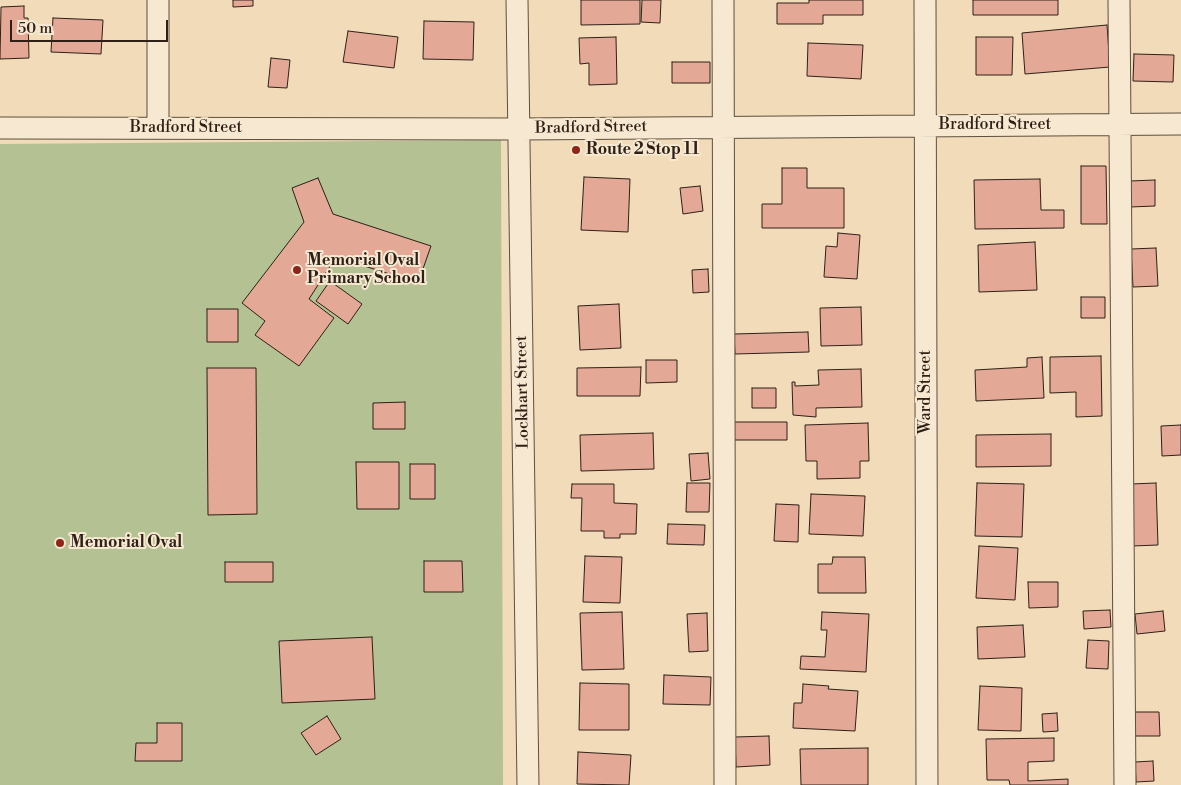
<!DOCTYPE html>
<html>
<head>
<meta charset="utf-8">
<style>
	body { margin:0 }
	#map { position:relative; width:1181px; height:785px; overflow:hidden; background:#f1dbb8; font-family:"Libre Bodoni",serif }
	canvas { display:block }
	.scale { position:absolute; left:10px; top:20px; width:158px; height:22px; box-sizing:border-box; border:2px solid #2e2017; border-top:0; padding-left:6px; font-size:15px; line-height:18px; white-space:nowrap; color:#2e2017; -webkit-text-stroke:4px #f6e8d1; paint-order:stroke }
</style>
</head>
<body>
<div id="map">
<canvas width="1181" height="785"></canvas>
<div class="scale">50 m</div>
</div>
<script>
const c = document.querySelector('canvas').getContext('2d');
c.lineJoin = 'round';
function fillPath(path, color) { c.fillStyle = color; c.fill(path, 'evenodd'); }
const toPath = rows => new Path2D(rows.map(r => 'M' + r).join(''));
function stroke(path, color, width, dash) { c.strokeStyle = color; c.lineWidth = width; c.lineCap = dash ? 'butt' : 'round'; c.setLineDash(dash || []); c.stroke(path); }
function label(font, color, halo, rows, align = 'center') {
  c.font = font + ' "Libre Bodoni",serif'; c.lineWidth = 4; c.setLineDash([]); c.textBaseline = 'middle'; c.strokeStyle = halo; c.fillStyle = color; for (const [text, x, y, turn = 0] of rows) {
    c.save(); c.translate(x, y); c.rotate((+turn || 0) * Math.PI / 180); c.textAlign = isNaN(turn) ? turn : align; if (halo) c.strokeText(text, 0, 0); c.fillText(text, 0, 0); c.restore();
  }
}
fillPath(toPath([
	[501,140,503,785,0,785,0,144]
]), '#b4c193');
const building = toPath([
	[233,0,253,0,253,6,233,7,233,0],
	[581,0,640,0,640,24,581,25,581,0],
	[642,0,661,0,660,23,641,22,642,0],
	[809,0,863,0,863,15,823,15,823,24,777,24,777,3,809,3,809,0],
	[973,0,1058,0,1058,15,973,15,973,0],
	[24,6,24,18,28,18,29,58,0,59,1,7,24,6],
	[53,18,103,20,101,54,51,52,53,18],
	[424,21,474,22,473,60,423,59,424,21],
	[1107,25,1110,67,1025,74,1022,33,1107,25],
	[348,31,398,37,394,68,343,62,348,31],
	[616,37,617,84,589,85,589,63,580,64,579,38,616,37],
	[976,37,1013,37,1012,75,976,75,976,37],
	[808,43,863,45,861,79,807,76,808,43],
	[1134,54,1174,55,1173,82,1133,81,1134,54],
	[271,58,290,60,287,88,268,87,271,58],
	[672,62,710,62,710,83,672,83,672,62],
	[1081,166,1106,166,1107,224,1081,224,1081,166],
	[782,168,807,168,807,188,844,188,844,228,762,228,762,204,782,204,782,168],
	[584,177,630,179,628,232,581,230,584,177],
	[318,178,333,214,431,246,418,283,336,257,309,299,334,318,299,366,255,335,265,321,242,303,304,222,292,188,318,178],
	[1040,179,1041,210,1064,210,1064,228,975,229,974,180,1040,179],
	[1155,180,1155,206,1130,207,1130,181,1155,180],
	[700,186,703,211,683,214,680,188,700,186],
	[838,233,860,235,857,279,824,277,826,246,837,247,838,233],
	[1035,242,1037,290,979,292,978,245,1035,242],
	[1156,248,1158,286,1133,287,1131,249,1156,248],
	[708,269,709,292,693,293,692,270,708,269],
	[330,281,362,304,348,324,316,301,330,281],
	[1081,297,1105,297,1105,318,1081,318,1081,297],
	[619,304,621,348,580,350,578,306,619,304],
	[861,307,862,345,821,346,820,308,861,307],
	[207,309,238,309,238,342,207,342,207,309],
	[808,332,809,352,735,354,734,334,808,332],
	[1101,356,1102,416,1076,417,1076,392,1050,393,1050,357,1101,356],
	[1042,357,1044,398,976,401,975,370,1027,367,1027,358,1042,357],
	[646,360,677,360,677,382,646,383,646,360],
	[641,367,640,396,577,396,577,368,641,367],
	[207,368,256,368,257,514,208,515,207,368],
	[861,369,862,407,816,408,816,417,793,415,792,382,795,382,795,386,819,385,818,370,861,369],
	[752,388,776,388,776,408,752,408,752,388],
	[405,402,405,429,373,429,373,403,405,402],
	[733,422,787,422,787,440,733,440,733,422],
	[868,423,869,461,860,461,860,478,817,479,817,461,806,461,805,425,868,423],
	[1181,425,1181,455,1162,456,1161,426,1181,425],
	[653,433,654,469,581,471,580,435,653,433],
	[1051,434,1051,466,976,467,976,435,1051,434],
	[708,453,710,479,691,481,689,454,708,453],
	[356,462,399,462,399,509,357,509,356,462],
	[410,464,435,464,435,499,410,499,410,464],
	[687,483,710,483,709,512,686,512,687,483],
	[977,483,1024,484,1022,537,975,536,977,483],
	[1156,483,1158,545,1132,546,1131,484,1156,483],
	[572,484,614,484,614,503,637,504,636,534,620,534,620,538,604,538,604,531,581,531,582,498,571,498,572,484],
	[811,494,865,496,863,536,809,534,811,494],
	[776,504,799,505,798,542,774,541,776,504],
	[668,524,705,525,704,545,667,544,668,524],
	[979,546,1018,548,1015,600,976,598,979,546],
	[585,556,622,557,620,603,583,602,585,556],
	[833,557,865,557,866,593,818,593,818,564,832,564,833,557],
	[424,561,462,561,463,592,424,592,424,561],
	[225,562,273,562,273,582,225,582,225,562],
	[1028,582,1058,582,1058,607,1029,608,1028,582],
	[1110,610,1111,627,1084,629,1083,611,1110,610],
	[1163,611,1165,631,1137,634,1135,614,1163,611],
	[622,612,624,669,582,670,580,613,622,612],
	[822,612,869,614,866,672,800,669,801,656,825,657,827,630,821,630,822,612],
	[707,613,708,651,689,652,687,614,707,613],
	[1023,625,1025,657,978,659,977,627,1023,625],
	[372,637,375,699,282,703,279,641,372,637],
	[1088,640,1109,641,1108,669,1086,668,1088,640],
	[664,675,711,677,710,705,663,704,664,675],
	[580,683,629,684,629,730,579,730,580,683],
	[803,684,829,686,828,689,858,691,855,731,793,728,794,703,802,703,803,684],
	[980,686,1022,688,1021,731,978,730,980,686],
	[1131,712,1159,712,1160,736,1131,736,1131,712],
	[1057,713,1058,731,1043,732,1042,714,1057,713],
	[327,716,341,739,316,755,301,733,327,716],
	[157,723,182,723,182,761,135,761,136,743,157,743,157,723],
	[769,736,770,765,736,767,735,737,769,736],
	[1054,738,1054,761,1028,762,1028,781,1068,779,1068,785,1010,785,1009,780,987,780,986,739,1054,738],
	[868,748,868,785,801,785,800,749,868,748],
	[578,752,631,755,629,785,577,784,578,752],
	[1153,761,1154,781,1136,782,1135,762,1153,761]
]);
fillPath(building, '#e4a897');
stroke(building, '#2e2017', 1);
const minor = toPath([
	[158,0,158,127],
	[517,0,528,785],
	[723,0,725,785],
	[925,0,927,785],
	[1119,0,1125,785],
	[0,128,520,129,1181,124]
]);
stroke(minor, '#5f4f3f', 23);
stroke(minor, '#f6e8d1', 21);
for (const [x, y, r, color] of [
	[576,150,5,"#8f2418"],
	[297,270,5,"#8f2418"],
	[60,543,5,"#8f2418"]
]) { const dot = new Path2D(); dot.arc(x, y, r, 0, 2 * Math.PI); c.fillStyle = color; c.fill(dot); stroke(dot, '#f6e8d1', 2); }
label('16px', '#2e2017', '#f6e8d1', [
	["Bradford Street",995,125],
	["Bradford Street",186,128],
	["Bradford Street",591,128,-1],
	["Lockhart Street",523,392,-91],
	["Ward Street",926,392,-90]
]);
label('bold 16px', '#2e2017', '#f6e8d1', [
	["Route 2 Stop 11",586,150],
	["Memorial Oval",307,261],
	["Primary School",307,279],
	["Memorial Oval",70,543]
], 'left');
</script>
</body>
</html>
